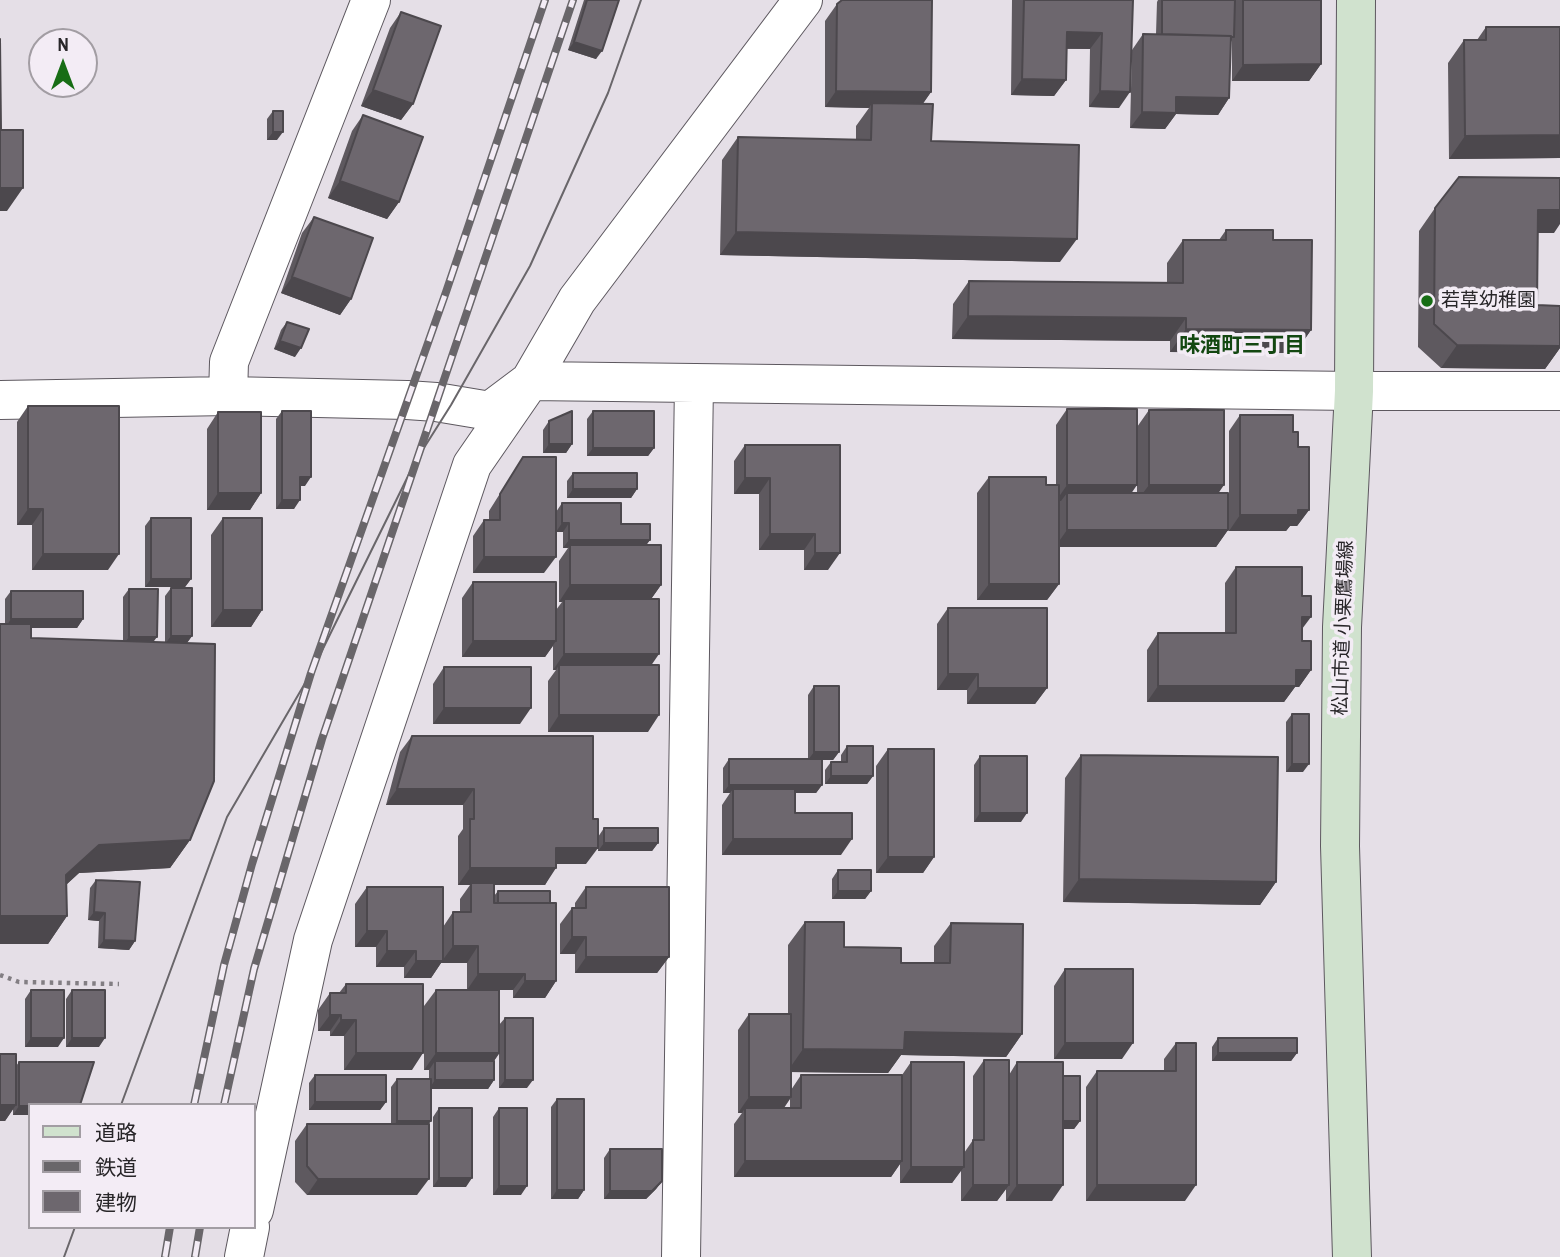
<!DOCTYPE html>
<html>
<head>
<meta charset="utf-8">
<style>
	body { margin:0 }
	#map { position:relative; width:1560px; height:1257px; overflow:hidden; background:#e5dfe7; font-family:"Archivo Narrow","Noto Sans JP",sans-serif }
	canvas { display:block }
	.legend { position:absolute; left:28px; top:1103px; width:228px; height:126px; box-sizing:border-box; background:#f3ecf5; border:2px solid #a29da3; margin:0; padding:9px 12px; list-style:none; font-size:21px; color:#282629 }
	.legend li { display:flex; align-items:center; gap:14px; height:35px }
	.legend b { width:35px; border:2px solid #a29da3 }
	.north { position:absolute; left:28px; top:28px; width:70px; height:70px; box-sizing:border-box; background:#f3ecf5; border:2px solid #a29da3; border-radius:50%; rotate:0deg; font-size:19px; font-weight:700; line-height:28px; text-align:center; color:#282629 }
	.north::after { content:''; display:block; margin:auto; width:24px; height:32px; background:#176d15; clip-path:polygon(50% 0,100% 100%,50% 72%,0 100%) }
</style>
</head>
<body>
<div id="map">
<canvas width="1560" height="1257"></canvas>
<ul class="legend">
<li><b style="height:9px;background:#d0e2ce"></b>道路</li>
<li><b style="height:9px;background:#69666a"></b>鉄道</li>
<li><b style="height:19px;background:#6d676e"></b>建物</li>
</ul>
<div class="north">N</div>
</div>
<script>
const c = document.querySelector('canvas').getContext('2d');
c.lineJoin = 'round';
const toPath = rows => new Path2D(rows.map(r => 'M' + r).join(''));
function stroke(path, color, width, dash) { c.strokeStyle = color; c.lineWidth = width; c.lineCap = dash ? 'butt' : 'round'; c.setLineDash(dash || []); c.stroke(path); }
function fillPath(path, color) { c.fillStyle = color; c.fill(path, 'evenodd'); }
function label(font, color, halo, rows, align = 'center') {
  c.font = font + ' "Archivo Narrow","Noto Sans JP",sans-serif'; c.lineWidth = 7; c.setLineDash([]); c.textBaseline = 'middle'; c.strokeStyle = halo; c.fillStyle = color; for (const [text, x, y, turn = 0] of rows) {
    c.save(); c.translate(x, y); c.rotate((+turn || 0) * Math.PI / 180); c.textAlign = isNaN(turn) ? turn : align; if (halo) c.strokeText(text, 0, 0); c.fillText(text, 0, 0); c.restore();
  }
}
const street = toPath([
	[228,396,229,362,371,0],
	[0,400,228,396,407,400,436,402,490,411,530,381,1354,391,1560,391],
	[254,1210,313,940,472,465,530,381,577,300,803,0],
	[244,1257,250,1227],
	[681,1257,694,383]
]);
const secondary = toPath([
	[1352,1257,1340,846,1342,627,1354,391,1356,0]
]);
stroke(street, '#5d585f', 40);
stroke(secondary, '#5d585f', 40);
stroke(toPath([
	[0,975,19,982,119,984]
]), '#827e83', 4.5, [3.5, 5]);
stroke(street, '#fff', 38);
stroke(secondary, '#d0e2ce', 38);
stroke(toPath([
	[121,1105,227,817,311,673,415,462,451,405,530,266,608,93,641,0],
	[64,1257,75,1227]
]), '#69666a', 2);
const rail = toPath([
	[194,1105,224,965,252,864,311,673,446,292,545,0],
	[224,1105,254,969,322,739,573,0],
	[165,1257,170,1227],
	[195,1257,200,1227]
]);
stroke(rail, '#69666a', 8);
stroke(rail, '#f3ecf5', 5, [16]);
fillPath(toPath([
	[584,0,619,0,596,59,568,50],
	[1012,0,1133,0,1119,108,1089,107,1090,49,1066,49,1066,80,1054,96,1011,95],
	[1158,0,1321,0,1321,64,1309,81,1232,81,1232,40,1231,42,1229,98,1218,115,1176,114,1165,129,1130,128,1132,50,1143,34,1156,34,1157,2],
	[837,4,931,92,923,103,931,141,1060,262,720,255,722,160,738,137,856,140,856,126,869,108,825,107,825,21],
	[401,12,413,104,401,120,361,106,390,28],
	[1486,27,1560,27,1560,158,1449,159,1448,63,1464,40,1477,40],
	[273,111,277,140,267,140,267,119],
	[363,115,399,202,387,219,328,198,352,131],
	[1435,208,1554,233,1537,233,1537,305,1560,306,1560,348,1545,369,1441,368,1418,347,1419,231],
	[314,217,351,299,340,315,281,293,302,233],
	[1226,230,1273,240,1311,330,1295,353,1170,352,1170,341,952,339,953,304,969,281,1167,283,1167,263,1183,240,1219,240],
	[287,322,295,357,274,349,281,330],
	[28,406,108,570,32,570,32,525,17,525,17,422],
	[1067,409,1131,493,1137,493,1137,427,1149,410,1218,493,1228,530,1216,547,1059,547,1059,584,1047,600,977,600,977,493,989,477,1046,485,1056,485,1056,425],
	[282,411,305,486,300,486,294,509,276,509,276,419],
	[593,411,654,448,648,456,587,456,587,419],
	[218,412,261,493,250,510,207,510,207,429],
	[1240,415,1293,432,1298,447,1309,510,1297,526,1290,526,1286,531,1229,531,1229,431],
	[549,421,572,444,566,453,543,453,543,430],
	[745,445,840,445,828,570,804,570,804,550,759,550,759,494,734,494,734,461],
	[523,457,544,573,473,573,473,536,484,520,489,520,489,511],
	[573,473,637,489,631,498,567,498,567,481],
	[562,503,621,524,650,540,646,545,661,585,651,599,652,665,648,732,548,732,548,681,556,670,553,670,553,646,545,657,462,657,462,598,473,582,556,610,562,602,559,602,559,561,568,548,563,548,563,532,556,532,556,512],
	[151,518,191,579,185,587,145,587,145,526],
	[223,518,262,610,251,627,211,627,211,535],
	[1236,567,1302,630,1302,641,1311,670,1299,687,1295,687,1284,702,1147,702,1147,650,1158,633,1225,633,1225,583],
	[171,588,192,636,187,643,190,840,170,868,79,873,66,885,67,916,48,944,5,624,5,599,11,591,83,619,77,628,31,628,31,638,123,641,123,597,129,589,154,642,165,642,165,596],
	[948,608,1047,688,1035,704,967,704,967,690,937,690,937,624],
	[444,667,520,724,433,724,433,684],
	[814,686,839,752,833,760,822,760,822,785,816,793,795,793,795,813,841,855,722,855,722,805,730,793,723,793,723,768,729,759,808,759,808,695],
	[1292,714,1303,772,1286,772,1286,722],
	[412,736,586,864,556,864,545,885,494,885,494,896,498,891,550,903,556,981,545,998,513,998,513,990,499,990,499,1025,505,1018,527,1088,499,1088,499,1054,494,1061,494,1080,488,1089,431,1089,429,1124,417,1195,307,1195,295,1182,295,1141,307,1124,391,1124,391,1087,397,1079,429,1079,429,1070,424,1070,424,1006,436,990,467,990,467,963,441,963,431,978,404,978,404,967,376,967,376,947,355,947,355,904,367,887,443,927,453,912,460,912,460,899,470,885,458,885,458,836,463,829,463,805,386,805,400,752],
	[847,746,873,776,867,784,825,784,825,770,831,762,841,762,841,755],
	[888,749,934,857,923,873,876,873,876,766],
	[1081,755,1276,882,1260,905,1063,902,1065,778],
	[980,756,1021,822,974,822,974,765],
	[604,828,658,843,652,851,598,851,598,837],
	[838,870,871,891,865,899,832,899,832,879],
	[96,880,135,941,129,950,98,948,99,921,88,920,90,888],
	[586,887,669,957,657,973,575,973,575,954,560,954,560,924,572,908,575,908,575,903],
	[805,922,844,947,901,963,934,963,934,946,951,923,1022,1034,1006,1057,901,1055,888,1073,791,1072,791,1090,801,1075,902,1075,911,1062,964,1153,973,1140,973,1076,984,1060,1009,1075,1017,1062,1063,1076,1080,1121,1074,1129,1063,1129,1052,1201,1006,1201,1006,1189,997,1201,961,1201,961,1170,952,1183,900,1183,900,1164,891,1177,734,1177,734,1124,742,1113,738,1113,738,1030,749,1014,788,1014,788,945],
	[790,1099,790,1108,784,1108],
	[1065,969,1122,1059,1054,1059,1054,986],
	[346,984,412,1070,344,1070,344,1036,330,1036,330,1031,318,1031,318,1010,330,993,339,993],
	[31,990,58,1047,25,1047,25,999],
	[72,990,99,1047,66,1047,66,999],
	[1218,1038,1297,1053,1291,1061,1212,1061,1212,1047],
	[1176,1043,1185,1201,1086,1201,1086,1087,1097,1071,1164,1071,1164,1059],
	[19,1062,30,1105,30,1115,13,1115,13,1109,5,1121,0,1121,16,1066],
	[315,1075,386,1102,380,1110,309,1110,309,1083],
	[557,1099,584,1190,578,1199,551,1199,551,1107],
	[439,1108,466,1187,433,1187,433,1117],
	[499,1108,521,1195,493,1195,493,1117],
	[610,1149,662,1181,656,1189,646,1199,604,1199,604,1158]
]), '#5e595f');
fillPath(toPath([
	[1067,32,1102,33,1090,49,1055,48],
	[574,42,602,51,596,59,568,50],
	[1321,64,1309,81,1232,81,1243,65],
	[1022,79,1066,80,1054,96,1011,95],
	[373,90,413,104,401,120,361,106],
	[836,91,931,92,920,108,872,103,869,108,825,107],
	[1100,91,1130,92,1119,108,1089,107],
	[1176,97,1229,98,1218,115,1176,114,1165,129,1130,128,1142,112],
	[273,132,283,132,277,140,267,140],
	[1560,135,1560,158,1449,159,1465,136],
	[340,181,399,202,387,219,328,198],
	[0,188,23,188,7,211,0,211],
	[1538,210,1560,210,1560,224,1554,233,1522,233],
	[736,232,1077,239,1060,262,720,255],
	[292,277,351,299,340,315,281,293],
	[968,316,1186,318,1170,341,952,339],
	[1186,329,1311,330,1295,353,1170,352],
	[280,341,301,348,295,357,274,349],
	[1457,345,1560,346,1560,348,1545,369,1441,368],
	[549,444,572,444,566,453,543,453],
	[593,448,654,448,648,456,587,456],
	[300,477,311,477,305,486,294,486],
	[745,478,770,478,759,494,734,494],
	[1067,485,1137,485,1126,501,1067,493,1061,501,1056,501],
	[1149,485,1224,485,1213,501,1137,501],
	[573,489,637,489,631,498,567,498],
	[218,493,261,493,250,510,207,510],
	[282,500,300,500,294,509,276,509],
	[28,509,43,509,32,525,17,525],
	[1298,510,1309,510,1297,526,1290,526,1286,531,1229,531,1240,515],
	[562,523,569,523,563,532,556,532],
	[1067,530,1228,530,1216,547,1055,547],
	[770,534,815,534,804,550,759,550],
	[569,540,650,540,644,548,570,545,568,548,563,548],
	[815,553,840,553,828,570,804,570],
	[43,554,119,554,108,570,32,570],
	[484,557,556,557,544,573,473,573],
	[151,579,191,579,185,587,145,587],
	[989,584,1059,584,1047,600,977,600],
	[570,585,661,585,649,602,564,599,562,602,559,602],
	[223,610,262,610,251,627,211,627],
	[1302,617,1311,617,1299,633],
	[11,619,83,619,77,628,5,628],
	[171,636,192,636,186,644,165,644],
	[129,637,157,637,151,645,123,645],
	[473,641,556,641,545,657,462,657],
	[564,654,659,654,648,670,559,665,556,670,553,670],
	[1296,670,1311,670,1299,687,1295,687,1284,702,1147,702,1158,686],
	[948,674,978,674,967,690,937,690],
	[978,688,1047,688,1035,704,967,704],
	[444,708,531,708,520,724,433,724],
	[559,715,659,715,648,732,548,732],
	[814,752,839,752,833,760,808,760],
	[1292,764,1309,764,1303,772,1286,772],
	[831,776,873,776,867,784,825,784],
	[729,785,822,785,816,793,733,793,733,789,730,793,723,793],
	[397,789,474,789,463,805,386,805],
	[980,813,1027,813,1021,822,974,822],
	[733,839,852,839,841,855,722,855],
	[190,840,170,868,79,873,46,903,66,875,99,845],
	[604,843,658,843,652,851,598,851],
	[556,848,598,848,586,864,545,864],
	[888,857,934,857,923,873,876,873],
	[470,868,556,868,545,885,458,885],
	[1079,879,1276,882,1260,905,1063,902],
	[838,891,871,891,865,899,832,899],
	[94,912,105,913,99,921,88,920],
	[0,916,67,916,48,944,0,944],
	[367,931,387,931,376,947,355,947],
	[572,937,586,937,575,954,560,954],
	[104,940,135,941,129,950,98,948],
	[453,946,478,946,467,963,441,963,431,978,404,978,416,961,442,961],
	[387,951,416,951,404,967,376,967],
	[586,957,669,957,657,973,575,973],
	[478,974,525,974,513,990,467,990],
	[525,981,556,981,545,998,513,998],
	[330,1015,341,1015,330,1031,318,1031],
	[341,1020,356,1020,344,1036,330,1036],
	[905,1032,1022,1034,1006,1057,901,1055,888,1073,787,1072,803,1049],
	[31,1038,64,1038,58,1047,25,1047],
	[72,1038,105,1038,99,1047,66,1047],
	[1065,1043,1133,1043,1122,1059,1054,1059],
	[356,1053,423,1053,412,1070,344,1070],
	[436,1053,499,1053,488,1070,435,1061,429,1070,424,1070],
	[1218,1053,1297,1053,1291,1061,1212,1061],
	[435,1080,494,1080,488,1089,429,1089],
	[505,1080,533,1080,527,1088,499,1088],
	[749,1097,791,1097,780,1113,745,1108,742,1113,738,1113],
	[315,1102,386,1102,380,1110,309,1110],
	[0,1105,16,1105,5,1121,0,1121],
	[19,1106,30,1106,30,1115,13,1115],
	[397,1121,431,1121,425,1129,391,1129],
	[1061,1121,1080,1121,1074,1129,1055,1129],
	[745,1161,902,1161,891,1177,734,1177],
	[911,1167,964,1167,952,1183,900,1183],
	[439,1178,472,1178,466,1187,433,1187],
	[318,1179,429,1179,417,1195,307,1195],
	[662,1181,656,1189,646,1199,604,1199,610,1191],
	[973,1185,1009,1185,997,1201,961,1201],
	[1017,1185,1063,1185,1052,1201,1006,1201],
	[1097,1185,1196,1185,1185,1201,1086,1201],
	[499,1186,527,1186,521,1195,493,1195],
	[557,1190,584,1190,578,1199,551,1199]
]), '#4c484d');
const building = toPath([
	[587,0,619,0,602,51,574,42,587,0],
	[842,0,932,0,931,92,836,91,837,4,842,0],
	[1024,0,1133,0,1130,92,1100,91,1102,33,1067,32,1066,80,1022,79,1024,0],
	[1162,0,1235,0,1234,37,1231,37,1231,36,1162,34,1162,0],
	[1243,0,1321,0,1321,64,1243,65,1243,0],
	[401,12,441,26,413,104,373,90,401,12],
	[1486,27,1560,27,1560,135,1465,136,1464,40,1486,40,1486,27],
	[1143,34,1231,36,1229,98,1176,97,1176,113,1142,112,1143,34],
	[0,39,1,130,23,130,23,188,0,188,0,39],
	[872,103,933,104,931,141,1079,145,1077,239,736,232,738,137,871,140,872,103],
	[273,111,283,111,283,132,273,132,273,111],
	[363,115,423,137,399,202,340,181,363,115],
	[1459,177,1560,178,1560,210,1538,210,1537,305,1560,306,1560,346,1457,345,1434,324,1435,208,1459,177],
	[314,217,373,238,351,299,292,277,314,217],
	[1226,230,1273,230,1273,240,1312,240,1311,330,1186,329,1186,318,968,316,969,281,1183,283,1183,240,1226,240,1226,230],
	[287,322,309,329,301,348,280,341,287,322],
	[28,406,119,406,119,554,43,554,43,509,28,509,28,406],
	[1067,409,1137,409,1137,485,1067,485,1067,409],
	[1149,410,1224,410,1224,485,1149,485,1149,410],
	[282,411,311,411,311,477,300,477,300,500,282,500,282,411],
	[572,411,572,444,549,444,549,421,572,411],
	[593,411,654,411,654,448,593,448,593,411],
	[218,412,261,412,261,493,218,493,218,412],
	[1240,415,1293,415,1293,432,1298,432,1298,447,1309,447,1309,510,1298,510,1298,515,1240,515,1240,415],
	[745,445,840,445,840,553,815,553,815,534,770,534,770,478,745,478,745,445],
	[523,457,556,457,556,557,484,557,484,520,500,520,500,494,523,457],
	[573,473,637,473,637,489,573,489,573,473],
	[989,477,1046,477,1046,485,1059,485,1059,584,989,584,989,477],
	[1067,493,1228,493,1228,530,1067,530,1067,493],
	[562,503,621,503,621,524,650,524,650,540,569,540,569,523,562,523,562,503],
	[151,518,191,518,191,579,151,579,151,518],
	[223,518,262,518,262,610,223,610,223,518],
	[570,545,661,545,661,585,570,585,570,545],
	[1236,567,1302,567,1302,596,1311,596,1311,617,1302,617,1302,641,1311,641,1311,670,1296,670,1296,686,1158,686,1158,633,1236,633,1236,567],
	[473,582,556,582,556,641,473,641,473,582],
	[171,588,192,588,192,636,171,636,171,588],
	[129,589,158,589,157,637,129,637,129,589],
	[11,591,83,591,83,619,11,619,11,591],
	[564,599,659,599,659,654,564,654,564,599],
	[948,608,1047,608,1047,688,978,688,978,674,948,674,948,608],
	[0,624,31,624,31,638,215,644,214,781,190,840,99,845,66,875,67,916,0,916,0,624],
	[559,665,659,665,659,715,559,715,559,665],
	[444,667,531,667,531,708,444,708,444,667],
	[814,686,839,686,839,752,814,752,814,686],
	[1292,714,1309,714,1309,764,1292,764,1292,714],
	[412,736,593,736,593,819,598,819,598,848,556,848,556,868,470,868,470,819,474,819,474,789,397,789,412,736],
	[847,746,873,746,873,776,831,776,831,762,847,762,847,746],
	[888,749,934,749,934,857,888,857,888,749],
	[1081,755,1278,757,1276,882,1079,879,1081,755],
	[980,756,1027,756,1027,813,980,813,980,756],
	[729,759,822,759,822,785,729,785,729,759],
	[733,789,795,789,795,813,852,813,852,839,733,839,733,789],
	[604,828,658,828,658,843,604,843,604,828],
	[838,870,871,870,871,891,838,891,838,870],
	[96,880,140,882,135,941,104,940,105,913,94,912,96,880],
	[471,883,494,883,494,903,556,903,556,981,525,981,525,974,478,974,478,946,453,946,453,912,471,912,471,883],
	[367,887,443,887,443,961,416,961,416,951,387,951,387,931,367,931,367,887],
	[586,887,669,887,669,957,586,957,586,937,572,937,572,908,586,908,586,887],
	[498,891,550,891,550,903,498,903,498,891],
	[805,922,844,922,844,947,901,948,901,963,950,963,951,923,1023,924,1022,1034,905,1032,904,1050,803,1049,805,922],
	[1065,969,1133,969,1133,1043,1065,1043,1065,969],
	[346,984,423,984,423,1053,356,1053,356,1020,341,1020,341,1015,330,1015,330,993,346,993,346,984],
	[31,990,64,990,64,1038,31,1038,31,990],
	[72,990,105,990,105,1038,72,1038,72,990],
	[436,990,499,990,499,1053,436,1053,436,990],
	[749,1014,791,1014,791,1097,749,1097,749,1014],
	[505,1018,533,1018,533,1080,505,1080,505,1018],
	[1218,1038,1297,1038,1297,1053,1218,1053,1218,1038],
	[1176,1043,1196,1043,1196,1185,1097,1185,1097,1071,1176,1071,1176,1043],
	[0,1054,16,1054,16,1105,0,1105,0,1054],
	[984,1060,1009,1060,1009,1185,973,1185,973,1140,984,1140,984,1060],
	[435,1061,494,1061,494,1080,435,1080,435,1061],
	[19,1062,94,1062,80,1105,30,1105,30,1106,19,1106,19,1062],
	[911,1062,964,1062,964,1167,911,1167,911,1062],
	[1017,1062,1063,1062,1063,1185,1017,1185,1017,1062],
	[315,1075,386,1075,386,1102,315,1102,315,1075],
	[801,1075,902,1075,902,1161,745,1161,745,1108,801,1108,801,1075],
	[1063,1076,1080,1076,1080,1121,1063,1121,1063,1076],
	[397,1079,431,1079,431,1121,397,1121,397,1079],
	[557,1099,584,1099,584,1190,557,1190,557,1099],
	[439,1108,472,1108,472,1178,439,1178,439,1108],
	[499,1108,527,1108,527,1186,499,1186,499,1108],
	[307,1124,429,1124,429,1179,318,1179,307,1166,307,1124],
	[610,1149,662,1149,662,1181,652,1191,610,1191,610,1149]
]);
fillPath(building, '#6d676e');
stroke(building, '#4c484d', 2);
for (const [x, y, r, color] of [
	[1427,301,7,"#176d15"]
]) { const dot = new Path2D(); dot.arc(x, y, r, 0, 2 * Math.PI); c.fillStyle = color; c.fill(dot); stroke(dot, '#f3ecf5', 2.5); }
label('19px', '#282629', '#f3ecf5', [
	["若草幼稚園",1441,301]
], 'left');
label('19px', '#282629', '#f3ecf5', [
	["松山市道 小栗鷹場線",1344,628,-88]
]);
label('bold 21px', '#134711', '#f3ecf5', [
	["味酒町三丁目",1242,346]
]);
</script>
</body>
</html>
